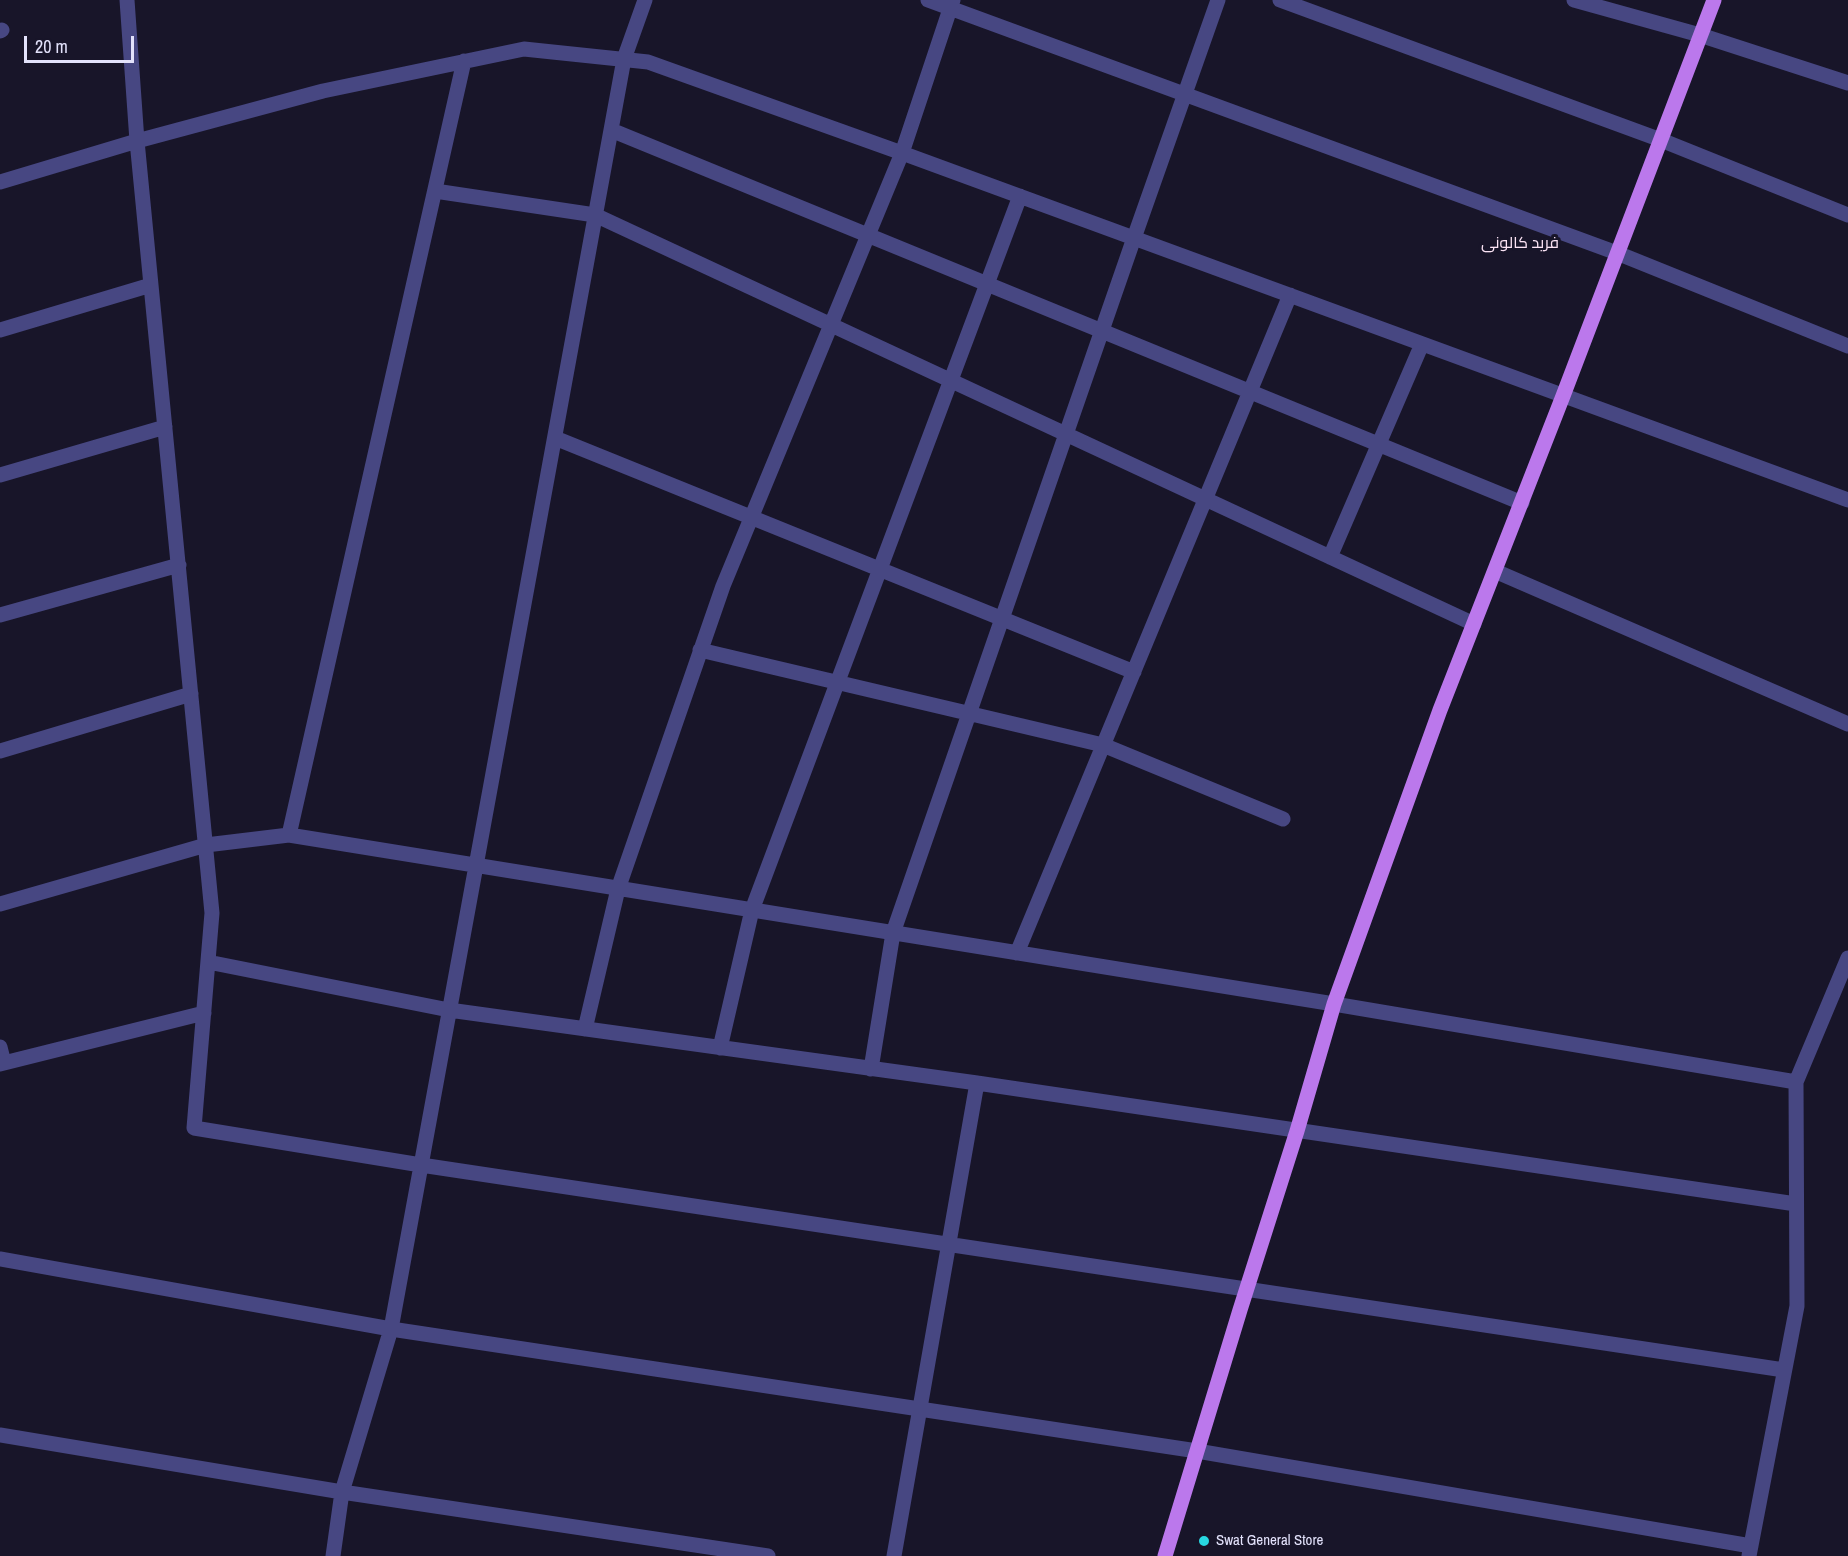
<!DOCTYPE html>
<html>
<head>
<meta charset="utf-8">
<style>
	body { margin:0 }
	#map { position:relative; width:1848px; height:1556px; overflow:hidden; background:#181529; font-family:"Archivo Narrow",sans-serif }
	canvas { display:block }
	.scale { position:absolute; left:24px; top:36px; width:110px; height:27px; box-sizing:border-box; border:3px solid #e3e2fb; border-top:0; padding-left:8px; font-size:18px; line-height:21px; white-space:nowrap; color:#e3e2fb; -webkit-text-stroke:4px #181529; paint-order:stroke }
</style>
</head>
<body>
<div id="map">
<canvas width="1848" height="1556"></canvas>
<div class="scale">20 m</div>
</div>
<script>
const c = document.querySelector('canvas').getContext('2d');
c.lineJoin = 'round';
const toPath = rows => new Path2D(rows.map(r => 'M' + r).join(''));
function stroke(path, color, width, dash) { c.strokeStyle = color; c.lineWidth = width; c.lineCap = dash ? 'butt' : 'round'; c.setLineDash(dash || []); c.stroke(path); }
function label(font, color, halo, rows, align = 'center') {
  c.font = font + ' "Archivo Narrow",Cairo,sans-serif'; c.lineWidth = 6; c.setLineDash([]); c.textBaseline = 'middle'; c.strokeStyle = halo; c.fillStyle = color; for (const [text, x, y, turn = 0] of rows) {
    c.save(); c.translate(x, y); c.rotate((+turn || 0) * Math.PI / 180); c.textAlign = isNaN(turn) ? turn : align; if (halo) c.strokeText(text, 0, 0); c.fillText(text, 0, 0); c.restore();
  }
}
stroke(toPath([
	[127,0,137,141,212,913,194,1128,421,1165,1784,1370],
	[928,0,1617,253,1848,346],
	[1280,0,1661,140,1848,215],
	[1574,0,1700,35,1848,83],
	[0,31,2,30],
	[611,130,1522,503],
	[0,182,137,141,323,91,524,49,648,62,902,153,1848,500],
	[435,191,595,215,1474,624],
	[0,330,151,285],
	[555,438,1134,672],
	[0,475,165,427],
	[1330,557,1422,344],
	[1495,571,1848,724],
	[0,615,179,565],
	[700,650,1103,745,1283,819],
	[0,751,191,694],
	[289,835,464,61],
	[0,904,206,845,289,835,1334,1004,1796,1082],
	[1017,953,1290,295],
	[208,962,449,1010,977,1083,1796,1204],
	[585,1029,618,889,723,586,902,153,953,0],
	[0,1047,4,1063],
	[720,1048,752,910,1020,196],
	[0,1064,204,1013],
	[871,1069,893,933,1134,238,1218,0],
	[0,1259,391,1329,1197,1451,1751,1546],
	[0,1435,342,1492,768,1556],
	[333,1556,342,1492,391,1329,624,59,645,0],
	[894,1556,977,1083],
	[1749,1556,1797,1306,1796,1082,1848,958]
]), '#474782', 15);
stroke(toPath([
	[1165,1556,1240,1310,1297,1131,1334,1004,1440,710,1563,396,1714,0]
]), '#bb78ec', 15);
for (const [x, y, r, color] of [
	[1204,1541,6,"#28d7e1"]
]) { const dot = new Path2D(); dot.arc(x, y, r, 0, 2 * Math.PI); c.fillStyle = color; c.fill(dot); stroke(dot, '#181529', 2); }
label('15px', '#e3e2fb', '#181529', [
	["Swat General Store",1216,1541]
], 'left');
label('16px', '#fbe3f4', '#181529', [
	["فرید کالونی",1520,244]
]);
</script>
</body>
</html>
